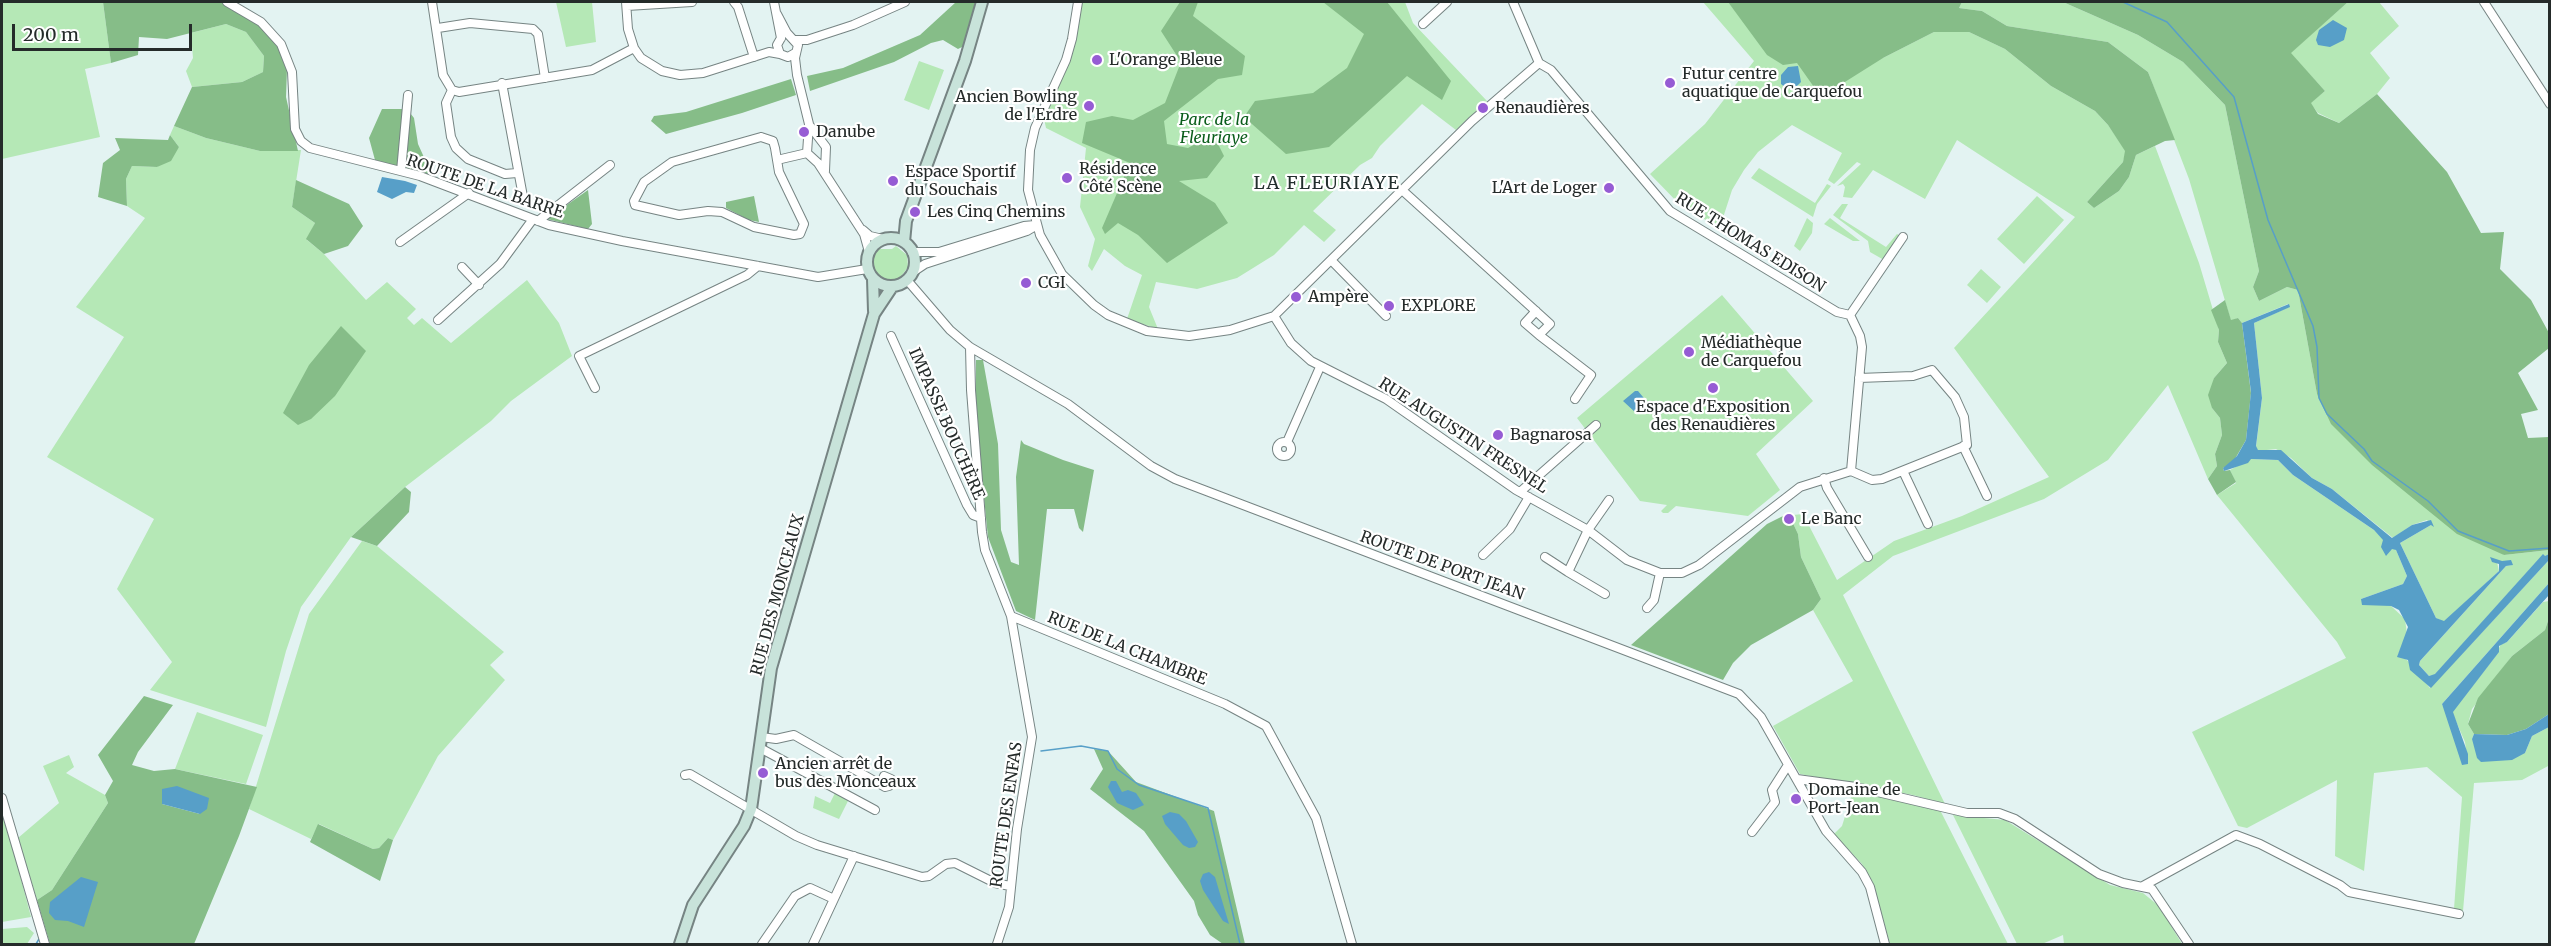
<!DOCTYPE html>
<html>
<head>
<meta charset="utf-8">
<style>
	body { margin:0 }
	#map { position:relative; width:2551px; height:946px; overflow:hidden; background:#e3f3f2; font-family:Merriweather,serif }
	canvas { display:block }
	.frame { position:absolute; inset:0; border:3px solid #252b2a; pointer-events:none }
	.scale { position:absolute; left:12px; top:24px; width:180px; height:27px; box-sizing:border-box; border:3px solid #252b2a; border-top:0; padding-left:8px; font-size:18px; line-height:21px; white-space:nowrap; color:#252b2a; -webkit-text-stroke:4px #fff; paint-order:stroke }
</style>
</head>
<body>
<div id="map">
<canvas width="2551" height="946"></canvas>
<div class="frame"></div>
<div class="scale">200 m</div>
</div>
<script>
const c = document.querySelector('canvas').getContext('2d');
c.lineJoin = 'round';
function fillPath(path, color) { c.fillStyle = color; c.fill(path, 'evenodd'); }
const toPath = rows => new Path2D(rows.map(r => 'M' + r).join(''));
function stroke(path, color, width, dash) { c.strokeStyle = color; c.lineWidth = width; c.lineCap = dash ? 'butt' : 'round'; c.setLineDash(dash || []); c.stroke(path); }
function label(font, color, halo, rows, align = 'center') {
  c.font = font + ' Merriweather,serif'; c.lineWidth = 4.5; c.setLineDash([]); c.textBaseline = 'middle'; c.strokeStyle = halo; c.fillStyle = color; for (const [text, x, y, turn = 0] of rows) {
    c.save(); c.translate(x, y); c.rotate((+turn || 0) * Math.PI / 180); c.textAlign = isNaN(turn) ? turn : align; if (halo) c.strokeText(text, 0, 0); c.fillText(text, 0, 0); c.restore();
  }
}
fillPath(toPath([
	[2,2,103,2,111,63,85,69,100,137,2,159],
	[556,2,592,2,596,42,566,47],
	[1079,2,1405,2,1413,23,1487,101,1456,130,1422,104,1380,146,1372,158,1360,165,1313,211,1336,230,1324,242,1304,225,1274,255,1237,278,1197,289,1156,282,1149,307,1158,329,1127,319,1142,275,1125,266,1104,249,1092,271,1088,266,1095,239,1080,207,1086,148,1046,128,1043,114,1077,25],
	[1703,2,1728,2,1742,18,1797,63,1883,58,1934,32,1969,32,2005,49,2051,86,2095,111,2108,125,2126,151,2123,162,2087,202,2094,208,2119,191,2129,177,2136,155,2155,146,2199,263,2219,330,2218,342,2227,363,2214,378,2212,408,2220,418,2222,435,2215,454,2217,466,2208,479,2168,385,2108,460,2044,499,1893,556,1843,595,1945,804,1913,795,1800,774,1773,726,1853,681,1813,610,1821,599,1801,557,1798,534,1791,519,1783,516,1803,514,1837,580,1894,541,1962,516,2049,477,1954,348,2075,217,1957,140,1925,199,1873,170,1852,198,1843,197,1845,187,1843,184,1837,186,1861,164,1857,162,1834,184,1828,180,1842,153,1792,125,1758,152,1744,170,1732,190,1720,227,1684,209,1650,174,1705,124,1754,61],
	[1962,2,2063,2,2138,35,2183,62,2225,105,2259,271,2253,287,2259,301,2287,287,2298,290,2317,394,2504,555,2549,550,2549,554,2538,560,2435,675,2429,676,2419,665,2420,661,2506,566,2512,565,2497,562,2499,571,2444,622,2436,618,2400,543,2431,525,2427,520,2412,525,2393,538,2332,489,2312,478,2291,458,2276,449,2258,451,2256,447,2262,398,2254,323,2289,307,2288,304,2242,323,2238,318,2231,321,2189,179,2148,72,2108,42,2007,26,1982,11,1959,8],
	[2348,2,2379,2,2399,26,2370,53,2390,78,2377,94,2339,123,2318,113,2310,103,2325,91,2290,53],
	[226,24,246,32,264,56,263,72,242,82,192,87,186,71,193,58,191,33],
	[919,61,944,70,929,110,904,100],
	[174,126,206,138,260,151,301,150,292,207,315,223,307,240,324,254,366,300,387,282,416,309,407,318,414,325,422,318,451,343,527,280,559,323,572,356,511,401,491,421,405,487,351,537,301,607,286,651,266,727,150,690,172,662,117,589,154,519,47,457,124,337,76,307,145,218,127,206,126,179,132,166,157,167,179,147,170,135],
	[1759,168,1815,203,1827,184,1831,186,1817,204,1813,217,1751,178],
	[2037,196,2064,220,2024,264,1997,239],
	[1842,204,1848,204,1840,218,1886,247,1897,234,1900,236,1884,260,1870,252,1868,241,1833,215],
	[1807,218,1813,223,1812,233,1800,251,1794,246],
	[1830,218,1860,241,1853,241,1824,224],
	[896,246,907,255,908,267,899,279,885,281,873,269,873,257,878,249,892,249],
	[1981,269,2001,287,1987,303,1967,285],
	[1722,295,1813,401,1756,454,1780,490,1748,516,1676,506,1668,513,1663,513,1661,511,1667,505,1640,501,1577,418],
	[2250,459,2278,460,2293,475,2374,530,2396,550,2407,576,2403,584,2361,599,2391,606,2405,619,2407,634,2398,655,2407,660,2430,688,2549,560,2549,583,2442,704,2468,764,2465,742,2452,712,2494,658,2501,644,2507,642,2543,602,2549,601,2549,618,2545,630,2512,656,2472,709,2468,724,2474,734,2472,739,2525,753,2532,736,2549,727,2550,765,2522,780,2474,783,2463,911,2454,909,2462,797,2427,767,2374,773,2364,871,2335,856,2337,780,2247,828,2238,826,2192,732,2346,658,2337,642,2217,495,2236,483,2230,470],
	[362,541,377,546,504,652,490,665,505,680,438,756,393,840,388,838,379,848,373,849,319,824,311,839,249,809,309,614],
	[197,712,263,735,246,784,175,769],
	[69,755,74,767,66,773,105,795,108,803,52,890,37,900,18,838,59,803,43,766],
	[1853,791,1940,810,2008,944,1890,944,1873,883,1862,864,1834,834,1842,826],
	[835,793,848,801,839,819,813,808,815,796,830,803],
	[2,806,31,917,2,922],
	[1953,815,2005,820,2110,885,2143,893,2159,906,2182,944,2064,944,2063,935,2042,944,2017,944],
	[27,927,34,933,27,944,2,944,2,929]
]), '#b5e8b6');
fillPath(toPath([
	[103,2,221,2,263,28,277,45,287,69,286,97,298,151,260,151,206,138,174,126,192,87,242,82,263,72,264,56,246,32,226,24,167,39,139,37,138,55,111,63],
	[956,2,976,2,966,45,958,49,943,40,931,43,894,62,810,91,807,76,843,68,920,35],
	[1180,2,1198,2,1193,16,1245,56,1242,75,1218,79,1164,121,1167,144,1188,148,1213,134,1224,156,1207,178,1179,181,1215,203,1228,223,1167,263,1138,235,1118,223,1105,234,1102,228,1130,163,1082,143,1086,122,1112,116,1133,120,1165,103,1181,62,1161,31],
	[1323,2,1387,2,1451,81,1442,100,1407,76,1329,147,1286,154,1244,117,1255,101,1313,93,1347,68,1364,34],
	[1728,2,1962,2,1959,8,1982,11,2007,26,2108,42,2148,72,2175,140,2165,141,2136,155,2129,177,2119,191,2094,208,2087,202,2123,162,2125,151,2108,125,2095,111,2051,86,2005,49,1969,32,1934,32,1883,58,1821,97,1797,63,1783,65,1767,55],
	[2063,2,2348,2,2291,53,2325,91,2311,103,2318,114,2339,123,2377,94,2447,172,2481,233,2504,232,2500,269,2531,300,2549,333,2549,348,2518,373,2538,410,2521,414,2528,438,2549,437,2549,550,2504,555,2457,534,2372,465,2331,424,2317,394,2298,290,2287,287,2259,301,2253,287,2259,271,2225,105,2183,62,2138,35],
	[791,79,796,95,742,113,666,134,651,121,654,116,686,112],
	[382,109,407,109,414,118,418,144,427,164,428,179,375,160,369,138],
	[170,135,179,147,171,161,157,167,132,166,126,179,127,206,98,197,103,163,120,150,115,138,168,140],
	[296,180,349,204,363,226,348,246,324,254,306,239,315,223,292,207],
	[588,190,592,224,588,229,547,219],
	[754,196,759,222,749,220,726,208,726,202],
	[2225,300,2231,320,2238,318,2242,323,2251,393,2246,440,2232,464,2223,468,2224,471,2230,470,2236,482,2217,495,2208,479,2217,466,2215,454,2222,435,2220,418,2212,408,2208,395,2214,378,2227,363,2218,342,2219,330,2211,310],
	[341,326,366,351,335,396,311,419,298,425,283,413,309,365],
	[976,360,983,360,998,444,1001,530,1011,562,1019,565,1016,477,1021,440,1024,444,1063,460,1094,470,1083,532,1079,528,1074,509,1047,509,1035,620,1016,611,988,537,976,420],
	[405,487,411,492,409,512,377,546,351,537],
	[1783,516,1791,519,1798,534,1801,557,1821,599,1813,610,1751,645,1733,663,1723,680,1631,645,1767,524],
	[2549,618,2549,714,2526,729,2507,735,2474,734,2468,724,2478,698,2512,656,2545,630],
	[144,696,173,705,138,752,132,765,154,771,175,769,257,787,239,836,194,944,50,944,37,900,52,890,108,803,105,795,113,781,98,755],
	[162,789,200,814,162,804],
	[1094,749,1108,751,1136,782,1214,811,1245,944,1223,944,1210,935,1198,915,1194,901,1144,831,1090,789,1103,769],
	[318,824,373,849,379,848,388,838,393,840,380,881,310,842]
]), '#86bd88');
fillPath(toPath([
	[2333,20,2347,28,2344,40,2330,47,2318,45,2316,40,2319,30],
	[1798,66,1801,82,1795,88,1786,88,1781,84,1781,75,1788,67],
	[382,177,405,181,417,185,414,193,406,192,392,199,377,192],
	[2289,304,2290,307,2254,323,2262,398,2256,446,2258,450,2281,450,2312,478,2332,489,2392,538,2412,525,2431,520,2434,527,2431,525,2400,543,2436,618,2444,621,2499,571,2499,564,2492,562,2490,557,2502,561,2511,560,2513,565,2506,566,2420,661,2419,665,2429,676,2435,674,2543,554,2545,556,2549,554,2549,560,2431,688,2410,670,2408,660,2397,657,2408,627,2399,610,2391,606,2362,605,2361,599,2403,584,2407,576,2396,550,2392,549,2386,556,2381,547,2383,540,2374,530,2293,475,2278,460,2251,459,2248,463,2224,471,2223,468,2237,456,2246,440,2251,392,2242,323],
	[1635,391,1638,391,1648,403,1636,413,1623,401],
	[2549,583,2549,595,2507,642,2499,646,2499,652,2453,712,2468,754,2468,764,2462,765,2442,704],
	[2549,714,2549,727,2532,736,2525,753,2512,760,2481,762,2477,758,2472,739,2474,734,2507,735,2526,729],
	[1111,781,1116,781,1122,792,1128,790,1136,793,1144,805,1133,810,1117,803,1108,787],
	[177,786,209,798,207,809,200,814,162,804,162,789],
	[1170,812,1179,814,1186,821,1198,842,1195,847,1189,848,1183,845,1165,824,1162,816],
	[1209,872,1215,877,1229,924,1223,921,1203,890,1200,881,1203,874],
	[81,877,98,882,84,927,68,921,55,920,49,913,50,902]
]), '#579fc8');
stroke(toPath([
	[2123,2,2167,22,2234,97,2268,220,2313,326,2317,347,2319,398,2327,414,2364,449,2372,461,2428,501,2458,531,2509,551,2550,548],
	[1041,751,1081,746,1108,751,1117,769,1139,785,1208,808,1240,944],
	[36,944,39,939]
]), '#579fc8', 1.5);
const minor = toPath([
	[227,2,261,22,281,44,292,72,295,129,301,141,310,148,420,176,549,225,622,241,818,277,867,269],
	[432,2,443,75,452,90,459,92,592,70,634,48],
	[626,2,628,29,634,48,641,58,662,71,680,75,703,73,769,52,780,54],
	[734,2,738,7,754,57],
	[774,2,781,38],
	[1078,2,1072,39,1066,60,1035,128,1030,150,1028,190,1040,235,1062,274,1094,305,1108,315,1147,331,1189,336,1230,330,1274,316,1472,121,1539,63,1513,2],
	[2484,2,2550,104],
	[627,6,692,2],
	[777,14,787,33,798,45,795,58,797,75,809,124,807,153,818,163,864,234,869,252],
	[1423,24,1447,2],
	[438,28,470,23,533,29,538,34,545,78],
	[781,38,777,45,780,54,788,57,795,53],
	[796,40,807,40,853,25,905,2],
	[1539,63,1551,70,1670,211,1837,312,1850,315],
	[502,83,524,202],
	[452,90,446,103,451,137,456,148,468,159,505,174,517,173],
	[810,126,826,147,825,171],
	[761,137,773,141,775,148,779,172,804,224,800,234,794,235,754,227,722,212,708,211,679,215,635,205,634,201,644,182,672,162,761,137],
	[777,160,807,153],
	[401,171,408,95],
	[1402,190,1550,324,1539,335,1591,375,1575,399],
	[538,221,610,165],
	[863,230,870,236,883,239],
	[400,242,469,193],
	[912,252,939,252,1024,226,1035,225],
	[1331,260,1386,316],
	[462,267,479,285],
	[913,272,925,264,1027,231,1037,225],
	[907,280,950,330,970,347,1068,404,1151,466,1175,479,1739,694,1761,717,1826,831,1862,872,1870,887,1885,944],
	[1536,311,1525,323,1539,335],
	[1850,315,1860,336,1862,347,1851,471],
	[1850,315,1903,237],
	[1274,316,1291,343,1311,361,1386,399,1516,490,1588,530,1627,560,1660,573,1682,573,1699,565,1800,487,1851,471],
	[438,320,500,264,533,219],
	[891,336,967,505,973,515,981,518],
	[970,347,971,390,982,532,985,550,1011,616,1032,737,1017,829,1009,907,997,944],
	[595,388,579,356,747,275,758,266],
	'1277 449a7 7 0 1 1 14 0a7 7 0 1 1-14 0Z',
	[1287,442,1320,367],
	[1963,446,1987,496],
	[1851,471,1872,480,1882,479,1967,445,1964,417,1955,397,1932,370,1913,376,1859,378],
	[1903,471,1928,524],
	[1824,478,1827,488,1868,557],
	[1520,492,1596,425],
	[1483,555,1510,529,1529,497],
	[1545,557,1568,572],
	[1605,594,1568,572,1588,530,1609,500],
	[1647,608,1654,600,1660,573],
	[1011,616,1225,704,1266,726,1316,818,1352,944],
	[761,737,776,739,794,735,885,787,889,786,891,779,884,776,881,784],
	[760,748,875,810],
	[685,775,690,774,796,836,817,845,922,877,929,876,946,864,955,863,995,883,1010,886],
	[1797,779,1856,787,1967,813,1999,813,2015,819,2099,874,2123,883,2152,889,2189,944],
	[2,798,45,944],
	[1752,832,1775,802,1772,790,1788,765],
	[2143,886,2236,835,2260,844,2340,885,2349,892,2459,914],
	[762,944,795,896,810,888,834,899],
	[813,944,854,856]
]);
const secondary = toPath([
	'867 262a24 24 0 1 1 48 0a24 24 0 1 1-48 0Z',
	[904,242,906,221,965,61,982,2],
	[873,279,874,311],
	[680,944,693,905,744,826,751,809,771,668,874,314,892,287]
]);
stroke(minor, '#768483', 10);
stroke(secondary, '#768483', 14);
stroke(minor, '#fff', 8);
stroke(secondary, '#c8e3da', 10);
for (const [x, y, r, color] of [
	[1097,60,6,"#965cd4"],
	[1670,83,6,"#965cd4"],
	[1089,106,6,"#965cd4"],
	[1483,108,6,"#965cd4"],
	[804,132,6,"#965cd4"],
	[1067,178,6,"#965cd4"],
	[893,181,6,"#965cd4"],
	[1609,188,6,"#965cd4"],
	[915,212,6,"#965cd4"],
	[1026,283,6,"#965cd4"],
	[1296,297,6,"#965cd4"],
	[1389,306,6,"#965cd4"],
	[1689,352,6,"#965cd4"],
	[1713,388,6,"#965cd4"],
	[1498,435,6,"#965cd4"],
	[1789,519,6,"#965cd4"],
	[763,773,6,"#965cd4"],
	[1796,799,6,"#965cd4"]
]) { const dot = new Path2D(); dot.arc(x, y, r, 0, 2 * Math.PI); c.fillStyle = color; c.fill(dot); stroke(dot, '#fff', 2); }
label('16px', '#252b2a', '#fff', [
	["L'Orange Bleue",1109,60],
	["Futur centre",1682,74],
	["aquatique de Carquefou",1682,92],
	["Ancien Bowling",1077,97,"right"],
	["de l'Erdre",1077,115,"right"],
	["Renaudières",1495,108],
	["Danube",816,132],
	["Résidence",1079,169],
	["Côté Scène",1079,187],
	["Espace Sportif",905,172],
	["du Souchais",905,190],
	["L'Art de Loger",1597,188,"right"],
	["Les Cinq Chemins",927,212],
	["CGI",1038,283],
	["Ampère",1308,297],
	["EXPLORE",1401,306],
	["Médiathèque",1701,343],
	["de Carquefou",1701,361],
	["Espace d'Exposition",1713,407,"center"],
	["des Renaudières",1713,425,"center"],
	["Bagnarosa",1510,435],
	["Le Banc",1801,519],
	["Ancien arrêt de",775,764],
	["bus des Monceaux",775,782],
	["Domaine de",1808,790],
	["Port-Jean",1808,808]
], 'left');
label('italic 16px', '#0a5d1b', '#fff', [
	["Parc de la",1214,120],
	["Fleuriaye",1214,138]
]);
label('16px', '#252b2a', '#fff', [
	["ROUTE DE LA BARRE",485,187,19],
	["RUE THOMAS EDISON",1750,243,32],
	["IMPASSE BOUCHÈRE",946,424,66],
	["RUE AUGUSTIN FRESNEL",1463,436,33],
	["ROUTE DE PORT JEAN",1442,566,20],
	["RUE DES MONCEAUX",778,595,-75],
	["RUE DE LA CHAMBRE",1127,649,22],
	["ROUTE DES ENFAS",1007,815,-82]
]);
c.letterSpacing = '1.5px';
label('18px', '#232f2e', '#fff', [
	["LA FLEURIAYE",1327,184]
]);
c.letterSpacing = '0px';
</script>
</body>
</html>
